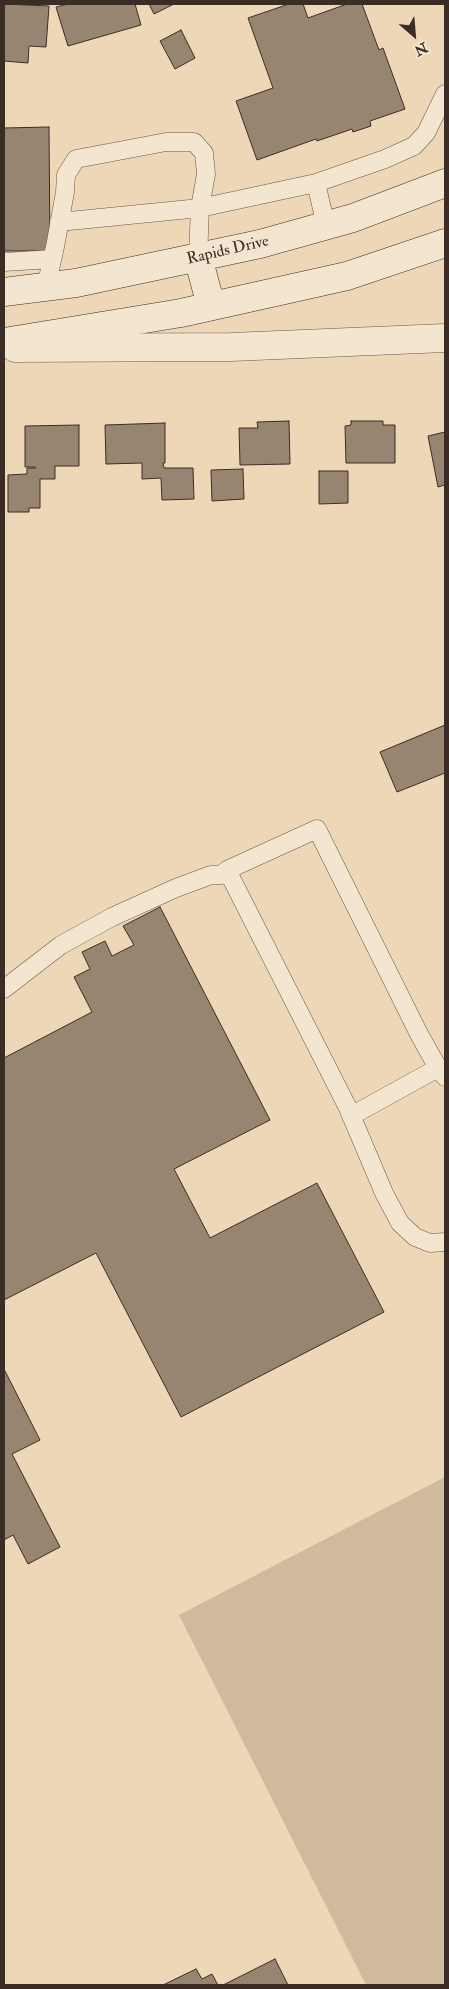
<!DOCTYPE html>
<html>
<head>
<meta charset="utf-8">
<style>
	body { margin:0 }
	#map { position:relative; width:449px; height:1989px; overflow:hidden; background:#edd7b6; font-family:"IM FELL Double Pica",serif }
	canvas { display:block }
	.frame { position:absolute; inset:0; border:5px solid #3c2c26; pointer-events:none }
	.north { position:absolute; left:389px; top:10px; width:50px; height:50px; -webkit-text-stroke:4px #f3e5d0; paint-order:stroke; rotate:153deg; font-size:14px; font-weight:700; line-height:20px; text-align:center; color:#3c2c26 }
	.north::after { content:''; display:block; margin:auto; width:18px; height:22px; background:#3c2c26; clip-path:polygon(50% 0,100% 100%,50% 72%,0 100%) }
</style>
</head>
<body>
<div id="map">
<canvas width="449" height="1989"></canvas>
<div class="frame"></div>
<div class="north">N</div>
</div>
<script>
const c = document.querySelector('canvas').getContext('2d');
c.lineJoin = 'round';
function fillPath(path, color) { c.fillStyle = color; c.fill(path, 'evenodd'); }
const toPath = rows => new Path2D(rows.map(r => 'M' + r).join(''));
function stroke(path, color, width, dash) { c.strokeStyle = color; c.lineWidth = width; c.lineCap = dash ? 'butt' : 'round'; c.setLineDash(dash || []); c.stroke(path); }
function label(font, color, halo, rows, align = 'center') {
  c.font = font + ' "IM FELL Double Pica",serif'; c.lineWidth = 5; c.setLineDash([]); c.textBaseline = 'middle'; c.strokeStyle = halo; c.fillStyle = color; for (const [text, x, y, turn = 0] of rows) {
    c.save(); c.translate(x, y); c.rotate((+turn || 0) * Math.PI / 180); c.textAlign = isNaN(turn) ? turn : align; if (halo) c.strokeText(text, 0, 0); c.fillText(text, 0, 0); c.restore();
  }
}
fillPath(toPath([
	[445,1477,445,1985,366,1985,179,1615]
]), '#cfba9e');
const building = toPath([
	[4,4,49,6,46,47,29,46,28,63,4,61,4,4],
	[68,4,135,4,141,25,68,46,56,7,68,4],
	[149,4,174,4,154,14,149,4],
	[289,4,303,4,308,18,347,4,362,4,379,50,383,48,405,109,370,121,371,126,353,132,352,129,317,141,316,139,257,160,236,101,273,88,248,18,289,4],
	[181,30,195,58,175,69,160,41,181,30],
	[49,127,50,251,4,251,4,128,49,127],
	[289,421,290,464,240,465,239,428,258,428,257,422,289,421],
	[351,421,383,421,383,425,395,425,395,463,346,463,345,426,351,425,351,421],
	[165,423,165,463,163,463,164,468,193,468,194,499,162,500,161,478,142,479,142,463,106,464,105,425,165,423],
	[79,425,79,466,55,466,55,479,40,479,40,508,29,508,29,512,8,512,8,475,27,474,27,468,36,468,35,467,25,467,25,426,79,425],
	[445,432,445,485,438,487,428,436,445,432],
	[243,469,244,499,212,501,211,470,243,469],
	[319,471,348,471,348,503,319,504,319,471],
	[445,725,445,773,397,792,380,752,445,725],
	[160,907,270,1120,174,1169,210,1238,317,1183,384,1312,181,1417,96,1253,4,1300,4,1058,92,1012,74,977,90,969,82,952,105,941,112,956,134,945,123,926,160,907],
	[4,1369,40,1440,12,1454,60,1547,28,1564,13,1535,4,1540,4,1369],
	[275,1959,288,1985,223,1985,275,1959],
	[196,1969,202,1979,212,1974,218,1985,163,1985,196,1969]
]);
fillPath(building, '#988571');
stroke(building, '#3c2c26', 1);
const lane = toPath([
	[316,183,385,159,414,146,426,133,445,94],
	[59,222,200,208,316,183,326,226],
	[4,262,52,259],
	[46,287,55,247,65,192,66,175,76,159,166,142,194,142,204,153,206,174,200,208,198,257],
	[4,989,61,945,112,917,176,888,211,875,221,875,227,870],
	[445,1077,438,1068,419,1034,317,829,227,870,348,1108,384,1193,400,1223,415,1237,430,1243,445,1242],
	[351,1116,438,1068]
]);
const street = toPath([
	[15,348,231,347,445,338]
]);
const secondary = toPath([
	[198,257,211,306],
	[4,292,76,283,260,244,353,218,445,183],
	[4,342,181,313,347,276,445,243]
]);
stroke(lane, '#68574a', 19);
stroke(street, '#68574a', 29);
stroke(secondary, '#3c2c26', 29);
stroke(lane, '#f3e5d0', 18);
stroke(street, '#f3e5d0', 28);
stroke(secondary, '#f3e5d0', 28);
label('16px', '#3c2c26', '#f3e5d0', [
	["Rapids Drive",228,251,-13]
]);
</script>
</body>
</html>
